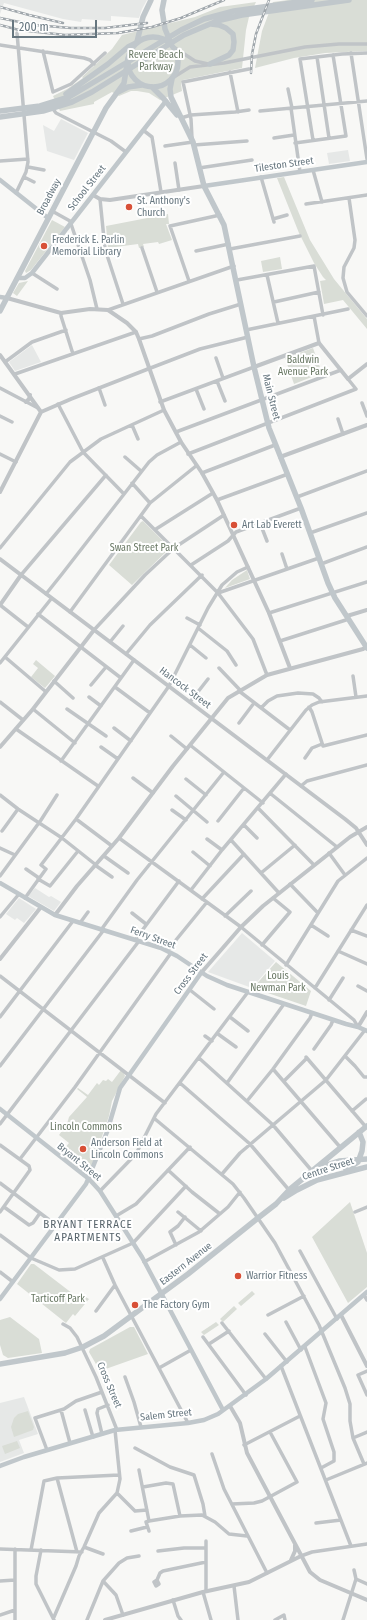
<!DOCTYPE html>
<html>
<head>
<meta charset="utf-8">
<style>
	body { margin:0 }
	#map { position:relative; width:367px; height:1620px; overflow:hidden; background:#f8f8f6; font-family:"Fira Sans Condensed",sans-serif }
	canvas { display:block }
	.scale { position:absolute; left:12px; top:20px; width:85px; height:18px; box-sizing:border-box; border:2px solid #66767f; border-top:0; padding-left:5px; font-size:12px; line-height:14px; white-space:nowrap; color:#66767f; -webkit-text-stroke:3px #fff; paint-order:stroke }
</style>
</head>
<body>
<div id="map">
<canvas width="367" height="1620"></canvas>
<div class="scale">200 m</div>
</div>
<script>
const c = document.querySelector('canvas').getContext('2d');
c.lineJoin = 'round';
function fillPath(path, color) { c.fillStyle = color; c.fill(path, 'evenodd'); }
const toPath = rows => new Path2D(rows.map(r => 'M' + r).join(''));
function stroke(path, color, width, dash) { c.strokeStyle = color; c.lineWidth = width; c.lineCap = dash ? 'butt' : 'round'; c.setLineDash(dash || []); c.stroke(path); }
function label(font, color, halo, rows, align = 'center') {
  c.font = font + ' "Fira Sans Condensed",sans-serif'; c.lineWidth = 4; c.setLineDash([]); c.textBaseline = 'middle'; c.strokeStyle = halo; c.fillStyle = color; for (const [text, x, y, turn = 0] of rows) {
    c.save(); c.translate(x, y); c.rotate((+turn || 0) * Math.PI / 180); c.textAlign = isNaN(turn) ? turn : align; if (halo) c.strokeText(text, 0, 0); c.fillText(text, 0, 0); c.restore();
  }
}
fillPath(toPath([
	[0,0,147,0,142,9,139,18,111,16,111,21,82,19,81,22,63,19,4,3,0,14],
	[61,119,88,133,74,160,47,151,43,125,54,131],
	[348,150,350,161,329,164,327,153],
	[32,345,41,362,15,371,9,362],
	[35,888,49,897,51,896,61,902,54,911,28,896],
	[19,898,36,909,24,923,17,918,15,920,6,914],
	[242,933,275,961,252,988,208,972],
	[24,1397,38,1434,19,1440,24,1453,0,1462,0,1403]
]), '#e6e8e7');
fillPath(toPath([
	[288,0,367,0,367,51,325,53,294,58,255,68,262,31,273,2],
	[256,2,249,17,246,30,242,68,183,80,181,83,182,91,160,100,149,93,137,91,131,91,119,96,112,92,94,102,94,104,60,111,53,96,67,89,83,78,82,77,112,49,122,35,195,17,220,7],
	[284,177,310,240,334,279,367,319,367,329,343,300,324,304,320,281,326,280,323,277,314,263,299,233,277,178],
	[168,214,169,224,166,224,172,240,159,244,158,242,143,244,144,247,139,248,138,244,108,248,106,226],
	[52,220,65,227,31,270,26,273,25,271],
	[280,257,282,269,263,272,261,261],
	[28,281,17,296,13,293,19,283],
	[313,348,322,373,294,384,285,358],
	[143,521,170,548,132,585,109,565,141,522],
	[247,570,250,579,225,588,232,580],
	[36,660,55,676,45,688,31,677,38,668,33,664],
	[276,962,311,991,306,1006,253,988],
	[121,1070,124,1073,125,1076,112,1101,109,1116,91,1168,87,1171,82,1170,60,1154,69,1143,59,1135,67,1124,69,1117,87,1097,77,1089,78,1088,88,1095,97,1083,99,1085,103,1080,106,1081,108,1079,112,1082],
	[350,1202,367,1253,367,1287,348,1303,312,1237],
	[31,1264,34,1264,81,1300,84,1296,89,1299,75,1316,73,1314,66,1323,17,1284],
	[252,1291,255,1294,241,1306,238,1303],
	[234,1306,237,1309,223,1322,220,1319],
	[10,1317,39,1339,42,1353,8,1358,3,1355,0,1345,0,1320],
	[216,1322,219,1325,204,1335,201,1332],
	[130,1327,134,1327,148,1354,100,1371,89,1352,90,1349],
	[28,1411,34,1427,33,1430,14,1437,11,1427,14,1418,18,1414],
	[17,1441,20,1448,5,1454,2,1446]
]), '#d9ddd6');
stroke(toPath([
	[0,45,84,58,90,60,94,64],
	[175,48,195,61,208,64],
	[43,51,53,92,71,84,105,53],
	[351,53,367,159],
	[317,57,329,138],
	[230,72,238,112],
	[174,77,190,67,224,63,305,47,339,44,367,44],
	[288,89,292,108],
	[291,108,300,172],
	[53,109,56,113,111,141,126,152],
	[260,111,367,101],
	[181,118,191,115,235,112,249,110],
	[143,130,152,137,161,192],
	[192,138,191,119,183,82,249,69],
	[274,138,294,135],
	[313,140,300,59,342,54,367,53],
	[295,143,346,136,333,55],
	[194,145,247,141],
	[165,146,193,142],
	[0,161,28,159],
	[175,163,179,190],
	[28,167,44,170],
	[199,168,252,160],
	[313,170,322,202],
	[24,177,34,182],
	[261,177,274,222],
	[16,193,26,172,28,162,17,33],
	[349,198,355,240,354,248,344,267,343,278,347,292,367,316],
	[100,199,105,249,123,304],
	[306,204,367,195],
	[52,211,70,221,90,280,97,309],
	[273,219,287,215],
	[142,248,157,292],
	[230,249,300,236],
	[196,251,229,244],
	[32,273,57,289],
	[267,275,278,323],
	[237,280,314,266,323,315],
	[189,281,170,226,220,215],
	[274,302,319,292],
	[108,310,234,266],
	[61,313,61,316,73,354],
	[314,316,319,343],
	[246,330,348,309],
	[139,339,152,336,209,314,241,304],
	[216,358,223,378],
	[5,362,32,342,66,330],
	[148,369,200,349,248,337],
	[15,374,136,332],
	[217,381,225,401],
	[0,388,38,408],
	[99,388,105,405],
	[196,389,204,409],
	[160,402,254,367],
	[362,403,367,416],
	[58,404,83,452,124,494],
	[0,416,12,422],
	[338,419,343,434],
	[132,425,138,439],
	[176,432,341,370],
	[0,454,16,462],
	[188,454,356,389,348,379],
	[125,457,141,471],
	[202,473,275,445],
	[132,483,150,503],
	[297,497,367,471],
	[217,500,288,474],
	[141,516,218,593,253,639,267,675],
	[260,523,267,541],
	[156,529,213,493],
	[310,533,367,513],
	[0,548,70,462,101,439,164,410],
	[282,554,287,569],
	[321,564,367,547],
	[191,565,228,541,236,532,301,508],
	[21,575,106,475],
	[218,593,319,558],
	[46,594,62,574,149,462,157,455,181,442],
	[0,605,28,627],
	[70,612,150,503,196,466],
	[269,613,367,582],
	[38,614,121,678],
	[187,618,200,625],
	[198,628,227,651,236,665],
	[94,630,145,575,174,548,224,515],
	[280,641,349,619],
	[110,642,123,626],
	[190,645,206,658],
	[126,654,150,625,202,575],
	[5,657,45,691],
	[0,663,51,599],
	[219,668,240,690],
	[353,676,356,697],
	[54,681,73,698],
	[91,685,106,667],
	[115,687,150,713],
	[239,691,290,730],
	[89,697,101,706],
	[0,702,23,720],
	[190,702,208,679],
	[309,707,312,712,323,746,367,735],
	[261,708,268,701,277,696,298,693,313,694,319,698,322,702],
	[33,709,75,743],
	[67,709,106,736],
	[239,723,254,703],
	[114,728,131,741],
	[16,729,98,786],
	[171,736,187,749],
	[190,745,263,803],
	[101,747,118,759],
	[305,758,312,748,322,744],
	[267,760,306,710,312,705,319,702,367,696],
	[61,761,134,660],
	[133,778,153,793],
	[186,779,206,795],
	[301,786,307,781,367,765],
	[271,794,337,847],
	[0,795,18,809,62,838,96,865],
	[176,796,207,822],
	[258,808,314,865],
	[172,810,186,820],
	[76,819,112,846],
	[218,821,244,788],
	[244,825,257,838],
	[2,831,18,809],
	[119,838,241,927,354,1020,358,1027],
	[207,839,222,850],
	[231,840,279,893],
	[0,848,15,855],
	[193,852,210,866],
	[329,853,345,875],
	[104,856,128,873],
	[95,865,112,877],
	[26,869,39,878],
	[261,873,295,845],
	[0,876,41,820,57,795],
	[38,879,50,886,78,851],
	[290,884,318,913],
	[191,890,222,850,286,774],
	[25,898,46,869,41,865,76,819,169,686,208,608,222,585,237,572,248,567],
	[202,899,244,854],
	[132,913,146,924],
	[225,916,251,891],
	[0,917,19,894],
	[80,923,88,912],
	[311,925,328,936],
	[101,930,137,880,224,772],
	[351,930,367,936],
	[135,940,179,881],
	[262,945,290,912,273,898],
	[167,951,207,902],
	[338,951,367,964],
	[286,965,338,881,367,858],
	[0,976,165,1103],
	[358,986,367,991],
	[315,988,367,905],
	[190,990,214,1009],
	[329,1000,343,978],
	[0,1017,73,921],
	[230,1017,248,1031],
	[218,1034,236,1047],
	[205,1036,212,1041],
	[314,1049,331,1025,333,1020],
	[345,1056,355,1066,364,1077,367,1077],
	[306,1057,366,1127],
	[199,1058,273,1125,312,1171],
	[0,1066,103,931],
	[273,1069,340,1147],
	[284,1081,307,1058],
	[180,1083,250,1144,289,1190],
	[227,1083,284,1004],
	[247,1101,273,1069,310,1018,312,1013],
	[352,1111,366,1099],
	[155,1119,233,1184,244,1198,275,1243,319,1325,345,1388,350,1404,350,1421,353,1438,364,1464],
	[0,1124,139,941],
	[0,1145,29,1166,30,1170,0,1212],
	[20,1159,75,1087,171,953],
	[168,1170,192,1192,220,1214],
	[222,1174,240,1153,326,1080,365,1030],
	[0,1183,56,1225],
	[100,1191,136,1154,156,1114,248,992],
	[4,1207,29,1225,33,1223,40,1213],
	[178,1212,201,1231],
	[355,1212,367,1207],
	[116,1216,136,1204,190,1147],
	[0,1235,31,1258,59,1270,75,1269,133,1243,186,1186],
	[176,1245,170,1232,178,1226,185,1217],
	[300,1251,337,1319],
	[103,1258,115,1285,188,1423],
	[144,1262,199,1232,228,1207,240,1192],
	[0,1272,13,1282],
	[364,1295,367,1300],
	[96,1311,115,1285],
	[268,1315,304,1296],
	[286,1322,301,1350],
	[222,1323,266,1379],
	[63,1324,70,1328,77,1337,96,1377,117,1430],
	[265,1334,287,1362],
	[203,1337,246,1395],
	[209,1344,229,1331],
	[305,1347,326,1403,323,1419,334,1452,334,1461,321,1468],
	[281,1366,351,1546],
	[159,1368,191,1350],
	[367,1371,358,1375,367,1395],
	[125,1377,134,1402,141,1427],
	[61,1410,70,1443],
	[85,1410,93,1437],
	[102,1434,97,1413,98,1409,108,1405],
	[353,1438,367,1432],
	[244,1445,300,1416],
	[135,1448,170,1467,194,1475,203,1504,205,1516],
	[47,1450,35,1418,64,1409,76,1401,102,1392],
	[212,1454,224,1489,267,1573],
	[139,1470,149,1521],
	[57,1478,77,1552],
	[326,1480,367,1463],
	[143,1487,166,1483,173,1484,180,1516],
	[117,1493,135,1511,147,1510],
	[232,1504,254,1503,262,1501,297,1482,270,1432],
	[149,1521,180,1516,202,1515,215,1522,229,1534,247,1536],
	[316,1523,341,1520],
	[131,1531,147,1527],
	[149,1531,146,1522,149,1521],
	[206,1541,206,1591],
	[84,1547,103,1554],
	[0,1549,82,1552],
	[31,1550,44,1481,57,1478,119,1475],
	[41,1550,36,1576,36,1584,54,1620],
	[158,1551,184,1548,206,1548],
	[301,1556,312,1552,367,1544],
	[356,1579,367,1584],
	[157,1580,154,1582,156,1586,159,1584,157,1580,160,1573,163,1571,206,1562],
	[0,1581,15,1580],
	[103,1581,116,1595,123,1615],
	[234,1586,238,1620],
	[203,1592,211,1620],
	[173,1600,178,1616,181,1620],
	[0,1615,15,1610],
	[54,1617,76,1566,79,1556,84,1547,99,1513,117,1493,120,1479,115,1430],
	[15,1620,15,1549],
	[87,1620,103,1581,119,1563,127,1558,139,1556],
	[275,1620,284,1615,285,1620],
	[343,1620,356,1579,354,1570]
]), '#c0c4c7', 3.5);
stroke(toPath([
	[93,195,100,199,110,200,204,186],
	[7,298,61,313,90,309,108,310,127,323,136,332,139,339,164,410,181,442,202,473,217,500,269,613,290,668],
	[0,355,41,412],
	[254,367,319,343,348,379,367,364],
	[26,402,29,399,30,395],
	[280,457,367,425],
	[0,492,41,412,71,399,148,369],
	[0,559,345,819,356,828,367,845],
	[0,605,21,575],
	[347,616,367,610],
	[0,747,33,709,94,630],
	[55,915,77,886,119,838,173,766,228,698,267,675,363,649,366,647],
	[0,959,41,907],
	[201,973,241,927,263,906,350,837,367,827],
	[358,1027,367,1012],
	[341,1315,367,1366],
	[230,1406,240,1423,247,1453,310,1572,320,1580,367,1600],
	[291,1560,295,1551,295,1545],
	[105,1620,203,1592,249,1582,301,1556]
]), '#c0c4c7', 4);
stroke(toPath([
	[0,180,48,218],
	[204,186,367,162],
	[17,278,25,278,32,273,166,101],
	[0,297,7,298],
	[0,883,55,915,161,948,177,956,207,976,227,985,346,1024,358,1027,367,1031],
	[0,1109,89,1179,100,1191,142,1257,223,1410],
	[0,1299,86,1184,107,1132,120,1088,201,973],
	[0,1466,24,1457,115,1430,188,1423,204,1420,218,1414,266,1379,367,1292]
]), '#c0c7cb', 4.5);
stroke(toPath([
	[164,0,162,10,165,29,170,41],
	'128 62a25 25 0 1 1 50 0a25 25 0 1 1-50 0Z',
	[137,42,143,17,151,0],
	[172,79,170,89,171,97,193,142,204,186,224,225,254,367,269,428,301,508,328,583,335,598,367,648],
	[152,87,163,98,177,115],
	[118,92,128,87,142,85],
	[0,311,106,108,124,83,128,58],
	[320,1167,339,1161,367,1159],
	[346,1170,358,1162,362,1151,363,1142,359,1132],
	[284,1198,297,1190,317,1180,367,1167],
	[0,1364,65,1353,83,1347,104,1336,188,1274,258,1218,276,1204,289,1190,367,1126]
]), '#c0c7cb', 5.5);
stroke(toPath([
	[210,64,229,55,233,50,234,42,233,34,226,28,219,25,211,24],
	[66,94,108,64,128,47,136,43],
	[0,111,40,106,69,97,181,30,204,19,234,11,312,0],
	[0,117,43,111,72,102,92,92,184,35,217,21,242,15,349,0]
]), '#c0c7cb', 5.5);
const rail = toPath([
	[0,7,29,15,63,23],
	[0,18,34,25,71,28,105,28,147,23],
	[0,25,19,30,65,35,118,33,152,27,181,18,224,0],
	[251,73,252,54,256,34,269,0]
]);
stroke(rail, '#a0a7ac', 2.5);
stroke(rail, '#fff', 1, [3]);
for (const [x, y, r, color] of [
	[129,207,4,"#d85037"],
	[44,246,4,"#d85037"],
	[234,525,4,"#d85037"],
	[83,1149,4,"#d85037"],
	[238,1276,4,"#d85037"],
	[135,1305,4,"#d85037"]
]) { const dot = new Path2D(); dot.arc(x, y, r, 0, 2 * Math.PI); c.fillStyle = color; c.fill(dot); stroke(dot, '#fff', 1.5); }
label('10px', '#697864', '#fff', [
	["Revere Beach",156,55],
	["Parkway",156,67],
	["Baldwin",303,360],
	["Avenue Park",303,372],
	["Swan Street Park",144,548],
	["Louis",278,976],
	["Newman Park",278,988],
	["Lincoln Commons",86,1127],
	["Tarticoff Park",58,1299]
]);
label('10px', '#66767f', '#fff', [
	["Tileston Street",284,165,-8],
	["School Street",87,188,-52],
	["Broadway",49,197,-62],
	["Main Street",271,397,76],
	["Hancock Street",185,688,37],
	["Ferry Street",153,938,20],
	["Cross Street",191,974,-53],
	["Bryant Street",79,1162,39],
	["Centre Street",328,1169,-18],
	["Eastern Avenue",186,1264,-38],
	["Cross Street",109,1385,67],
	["Salem Street",166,1415,-6]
]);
label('10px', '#66767f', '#fff', [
	["St. Anthony's",137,201],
	["Church",137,213],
	["Frederick E. Parlin",52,240],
	["Memorial Library",52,252],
	["Art Lab Everett",242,525],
	["Anderson Field at",91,1143],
	["Lincoln Commons",91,1155],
	["Warrior Fitness",246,1276],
	["The Factory Gym",143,1305]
], 'left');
c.letterSpacing = '1px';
label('11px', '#57646b', '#fff', [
	["BRYANT TERRACE",88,1225],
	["APARTMENTS",88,1238]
]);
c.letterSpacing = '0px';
</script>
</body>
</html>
